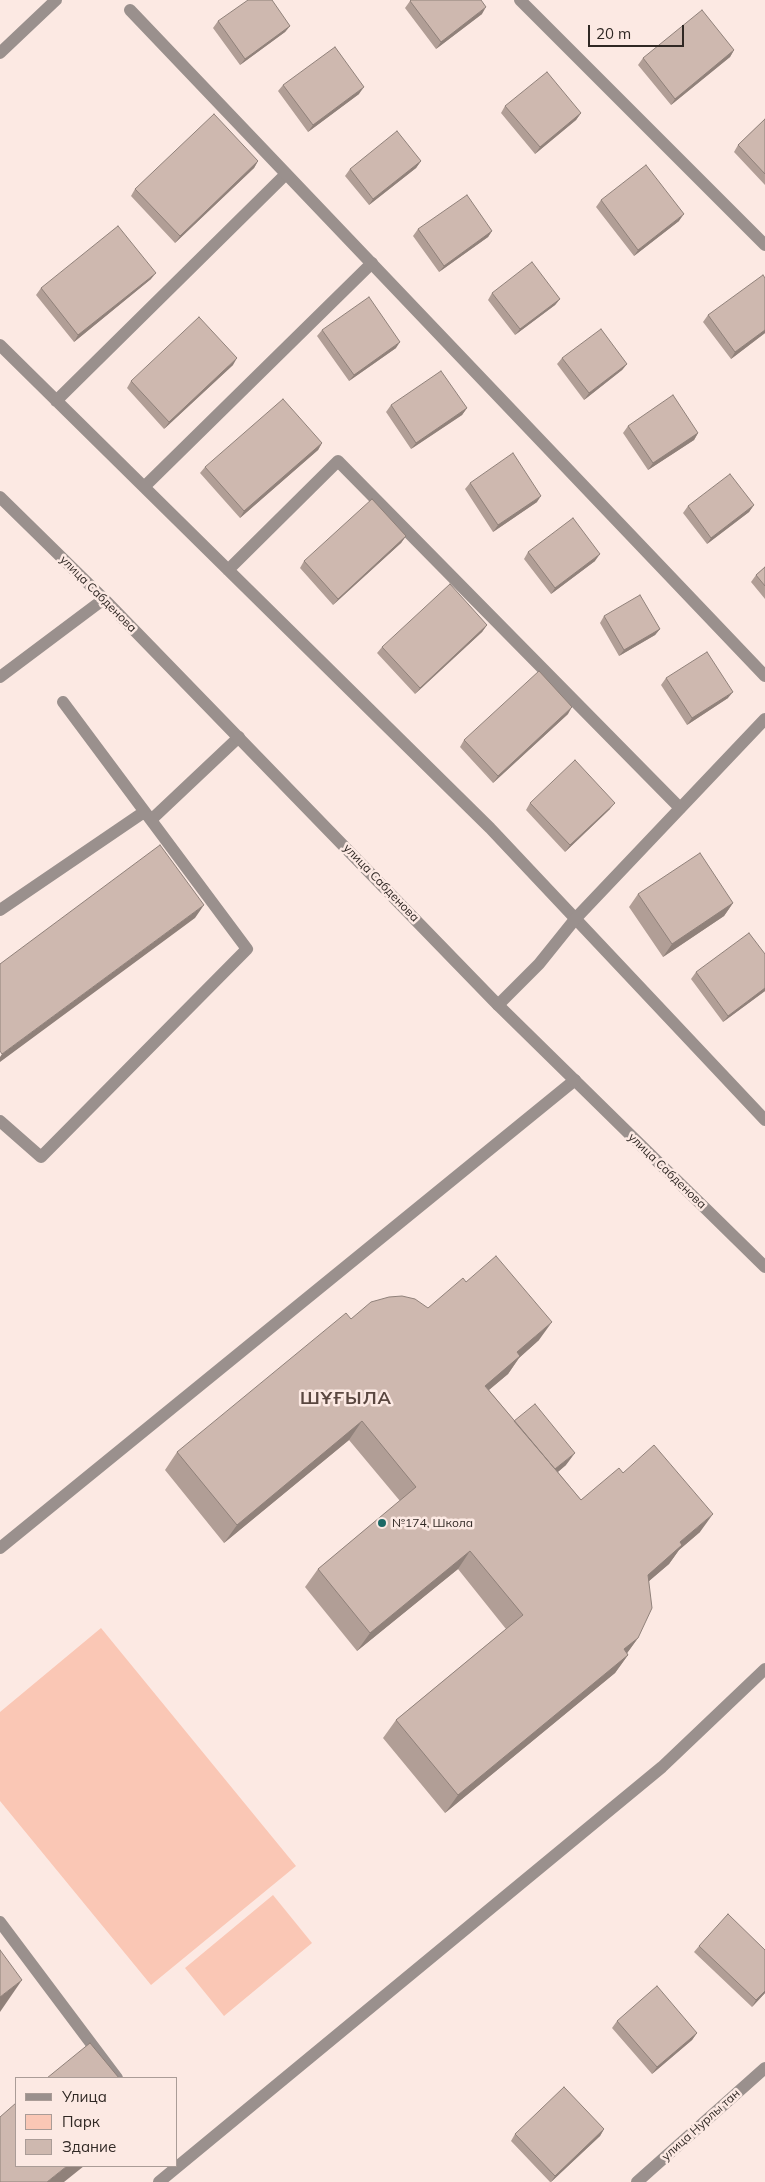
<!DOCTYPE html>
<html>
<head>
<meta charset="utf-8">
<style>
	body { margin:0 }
	#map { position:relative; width:765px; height:2182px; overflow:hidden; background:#fce9e3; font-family:Mulish,sans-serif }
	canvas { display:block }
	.legend { position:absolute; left:15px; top:2077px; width:162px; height:90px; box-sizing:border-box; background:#fce9e3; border:1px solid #aa9c97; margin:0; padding:6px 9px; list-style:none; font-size:15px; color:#302824 }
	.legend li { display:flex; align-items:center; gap:10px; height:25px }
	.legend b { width:25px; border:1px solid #aa9c97 }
	.scale { position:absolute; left:588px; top:25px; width:96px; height:22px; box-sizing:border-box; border:2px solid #302824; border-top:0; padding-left:6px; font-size:15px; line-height:18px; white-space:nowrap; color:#302824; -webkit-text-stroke:4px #fce9e3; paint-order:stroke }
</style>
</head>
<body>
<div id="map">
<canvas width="765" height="2182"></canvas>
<ul class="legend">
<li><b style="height:6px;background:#9a908d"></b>Улица</li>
<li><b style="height:14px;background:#fac7b5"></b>Парк</li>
<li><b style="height:14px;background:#ceb8af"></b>Здание</li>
</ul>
<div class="scale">20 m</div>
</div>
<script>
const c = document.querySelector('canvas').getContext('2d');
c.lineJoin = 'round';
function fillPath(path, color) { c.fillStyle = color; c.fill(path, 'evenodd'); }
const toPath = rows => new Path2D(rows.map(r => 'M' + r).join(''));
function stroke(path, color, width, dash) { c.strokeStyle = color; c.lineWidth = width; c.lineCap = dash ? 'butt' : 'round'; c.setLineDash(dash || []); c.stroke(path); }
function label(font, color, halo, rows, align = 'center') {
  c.font = font + ' Mulish,sans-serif'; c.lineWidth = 5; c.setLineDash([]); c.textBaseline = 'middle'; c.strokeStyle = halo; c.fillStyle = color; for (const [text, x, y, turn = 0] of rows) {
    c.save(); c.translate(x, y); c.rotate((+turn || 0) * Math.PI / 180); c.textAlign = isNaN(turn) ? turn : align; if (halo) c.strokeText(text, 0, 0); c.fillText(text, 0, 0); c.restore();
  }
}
fillPath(toPath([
	[101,1628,296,1866,151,1985,0,1801,0,1712],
	[273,1895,312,1943,224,2016,185,1968]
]), '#fac7b5');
stroke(toPath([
	[0,345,490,828,765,1120],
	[56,401,286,174],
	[144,487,372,263],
	[228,570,338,461,680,808],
	[151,820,239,737],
	[0,910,144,812],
	[0,1121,41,1157,247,949,63,702],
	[0,1548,575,1080],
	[0,1922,117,2078]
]), '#9a908d', 12);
stroke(toPath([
	[520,0,765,245],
	[130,10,765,676],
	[0,53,56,0],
	[0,677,104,599],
	[498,1005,539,964,576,918,765,719],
	[159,2182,662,1767,765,1669],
	[637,2182,765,2068]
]), '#9a908d', 12);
stroke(toPath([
	[0,497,104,599,498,1005,765,1267]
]), '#9a908d', 12);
fillPath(toPath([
	[410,1,482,14,436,49,405,8],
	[218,21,290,26,285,32,240,65,213,28],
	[734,50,730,57,671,105,638,65,643,58],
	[283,85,359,94,308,132,278,91],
	[505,106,581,113,576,120,535,154,501,113],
	[765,119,765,185,734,152,738,145],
	[258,161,254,168,175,243,131,196,135,189],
	[421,161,416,168,369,205,345,176,350,169],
	[601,200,679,221,634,256,596,207],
	[418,229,492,231,488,237,439,272,413,236],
	[765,278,765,333,731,359,703,322,708,315],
	[151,279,74,342,36,295,41,288],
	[492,293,560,299,555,305,515,335,488,300],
	[322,330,396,348,349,381,317,336],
	[562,358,627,364,622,370,584,400,557,364],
	[233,365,164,429,127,388,131,381],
	[391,405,467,408,462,415,411,449,386,412],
	[628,426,698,433,694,440,648,470,623,433],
	[322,443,318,450,240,518,200,473,205,467],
	[470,483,537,502,493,532,465,489],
	[754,505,749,512,707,544,683,513,688,506],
	[406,536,401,543,333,605,300,568,304,561],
	[528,552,595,561,551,594,524,559],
	[765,567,765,599,751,582,756,575],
	[604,616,660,629,655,635,619,656,600,623],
	[487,625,482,632,415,694,377,653,382,647],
	[666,678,728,698,687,725,661,685],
	[568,714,493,783,460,747,464,740],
	[530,803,610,809,565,852,526,810],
	[638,894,733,903,724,916,663,957,629,907],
	[765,954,765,991,723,1022,691,979,696,972],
	[466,1282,539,1340,519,1358,508,1374,489,1390,513,1419,566,1465,558,1472,581,1500,623,1473,700,1532,679,1550,669,1564,649,1581,638,1638,627,1653,628,1655,615,1673,445,1813,383,1738,396,1720,506,1629,458,1569,357,1651,305,1587,318,1569,400,1501,349,1440,224,1543,165,1470,177,1452,351,1319,428,1308],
	[699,1946,765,1950,765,1993,752,2007,694,1952],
	[617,2021,697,2033,692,2040,652,2074,612,2028],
	[604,2129,600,2136,551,2182,550,2182,511,2141,515,2134]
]), '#b19e96');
fillPath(toPath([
	[486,7,482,14,436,49,441,42],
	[290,26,285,32,240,65,245,59],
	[734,50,730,57,671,105,675,99],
	[364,87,359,94,308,132,313,125],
	[581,113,576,120,535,154,540,147],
	[258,161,254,168,175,243,180,236],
	[421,161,416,168,369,205,373,199],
	[684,214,679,221,634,256,638,250],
	[492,231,488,237,439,272,444,266],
	[156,273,151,279,74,342,78,335],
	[560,299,555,305,515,335,520,329],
	[765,330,765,333,731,359,735,352],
	[400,342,396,348,349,381,354,375],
	[237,358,233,365,164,429,169,422],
	[627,364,622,370,584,400,589,393],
	[467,408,462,415,411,449,416,443],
	[698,433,694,440,648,470,653,463],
	[322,443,318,450,240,518,244,511],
	[541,496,537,502,493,532,498,525],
	[754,505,749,512,707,544,711,538],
	[406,536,401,543,333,605,338,599],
	[600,554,595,561,551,594,555,588],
	[487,625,482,632,415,694,420,688],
	[660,629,655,635,619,656,624,650],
	[733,692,728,698,687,725,692,718],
	[572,707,568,714,493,783,498,776],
	[615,803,610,809,565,852,570,845],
	[733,903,724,916,663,957,672,944],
	[204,905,195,918,0,1062,0,1057,2,1054],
	[765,988,765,991,723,1022,728,1016],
	[552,1322,539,1340,519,1358,508,1374,472,1404,485,1386,517,1352],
	[362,1421,349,1440,224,1543,237,1525],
	[575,1453,566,1465,541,1486,550,1473],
	[713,1514,700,1532,679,1550,669,1564,635,1593,648,1575,680,1542],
	[470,1551,458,1569,357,1651,370,1633],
	[638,1638,625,1656,624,1649],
	[628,1655,615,1673,445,1813,458,1795],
	[22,1980,0,2012,0,1997],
	[765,1991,765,1993,752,2007,756,2000],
	[697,2033,692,2040,652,2074,657,2067],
	[604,2129,600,2136,551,2182,555,2176],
	[67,2166,84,2166,64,2182,47,2182]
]), '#90817a');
const building = toPath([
	[248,0,272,0,290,26,245,59,218,21,248,0],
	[411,0,481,0,486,7,441,42,410,1,411,0],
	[702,10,734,50,675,99,643,58,702,10],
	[335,47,364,87,313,125,283,85,335,47],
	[547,72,581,113,540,147,505,106,547,72],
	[214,114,258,161,180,236,135,189,214,114],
	[765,119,765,174,738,145,765,119],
	[397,131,421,161,373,199,350,169,397,131],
	[646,165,684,214,638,250,601,200,646,165],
	[467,195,492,231,444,266,418,229,467,195],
	[118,226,156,273,78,335,41,288,118,226],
	[532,262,560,299,520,329,492,293,532,262],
	[763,275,765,278,765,330,735,352,708,315,763,275],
	[369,297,400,342,354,375,322,330,369,297],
	[199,317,237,358,169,422,131,381,199,317],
	[601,329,627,364,589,393,562,358,601,329],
	[441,371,467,408,416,443,391,405,441,371],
	[673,395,698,433,653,463,628,426,673,395],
	[283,399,322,443,244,511,205,467,283,399],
	[513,453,541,496,498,525,470,483,513,453],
	[730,474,754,505,711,538,688,506,730,474],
	[372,499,406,536,338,599,304,561,372,499],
	[573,518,600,554,555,588,528,552,573,518],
	[765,567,765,586,756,575,765,567],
	[450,584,487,625,420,688,382,647,450,584],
	[640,595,660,629,624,650,604,616,640,595],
	[707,652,733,692,692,718,666,678,707,652],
	[539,671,572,707,498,776,464,740,539,671],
	[575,760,615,803,570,845,530,803,575,760],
	[160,845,204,905,2,1054,0,1051,0,964,160,845],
	[700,853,733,903,672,944,638,894,700,853],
	[749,933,765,954,765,988,728,1016,696,972,749,933],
	[496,1256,552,1322,517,1352,520,1356,485,1386,513,1419,581,1500,619,1468,623,1473,654,1445,713,1514,680,1542,682,1545,648,1575,652,1608,638,1638,624,1649,628,1655,458,1795,396,1720,523,1615,470,1551,370,1633,318,1569,416,1487,362,1421,237,1525,177,1452,346,1313,351,1319,371,1302,389,1297,402,1296,415,1299,428,1308,463,1278,466,1282,496,1256],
	[535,1404,575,1453,555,1469,514,1421,535,1404],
	[728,1914,765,1950,765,1991,756,2000,699,1946,728,1914],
	[0,1950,22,1980,0,1997,0,1950],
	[657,1986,697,2033,657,2067,617,2021,657,1986],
	[90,2043,119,2078,47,2078,90,2043],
	[564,2087,604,2129,555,2176,515,2134,564,2087],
	[16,2103,16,2166,67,2166,47,2182,0,2182,0,2117,16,2103]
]);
fillPath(building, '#ceb8af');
stroke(building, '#90817a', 1);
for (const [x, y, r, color] of [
	[382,1523,5,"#1c6966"]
]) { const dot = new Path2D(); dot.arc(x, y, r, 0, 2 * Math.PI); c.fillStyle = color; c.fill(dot); stroke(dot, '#fce9e3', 2); }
label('12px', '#302824', '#fce9e3', [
	["улица Сабденова",98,594,45],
	["улица Сабденова",381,883,46],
	["улица Сабденова",667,1171,44],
	["улица Нурлы тан",701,2125,-42]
]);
label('12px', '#302824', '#fce9e3', [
	["№174, Школа",392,1523]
], 'left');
c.letterSpacing = '1px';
label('bold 18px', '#5a4740', '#fce9e3', [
	["ШҰҒЫЛА",346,1399]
]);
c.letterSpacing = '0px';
</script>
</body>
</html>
